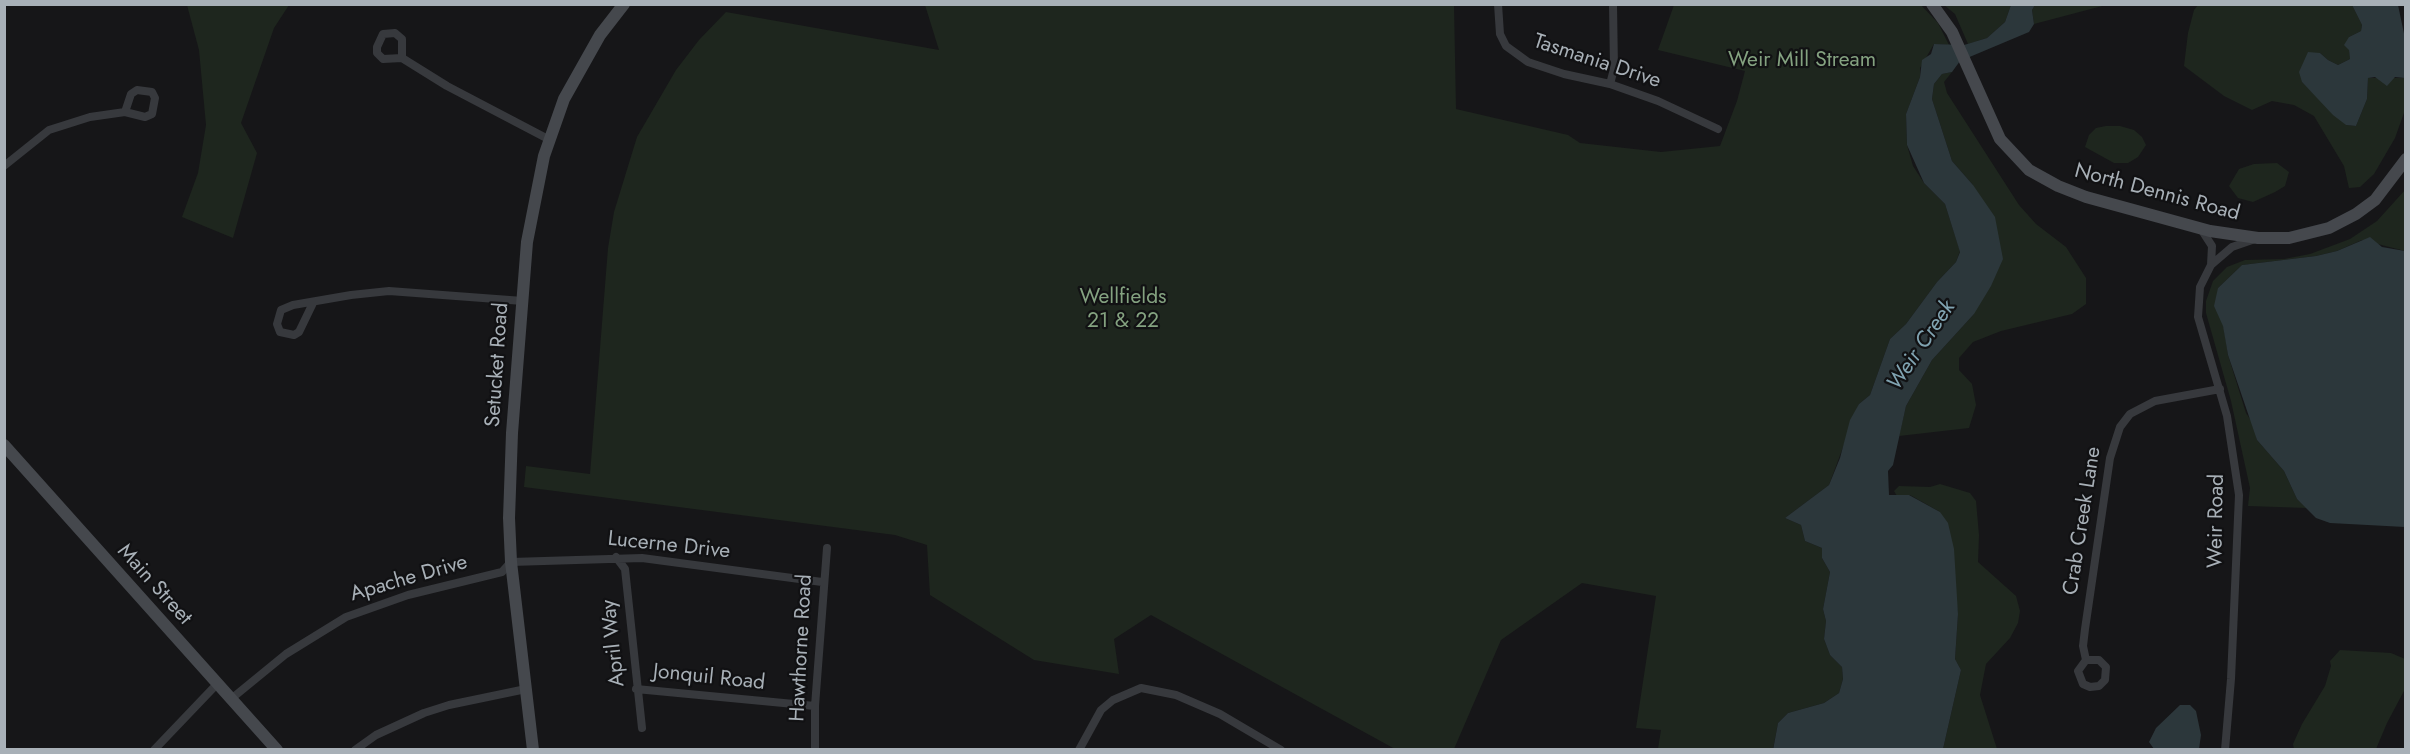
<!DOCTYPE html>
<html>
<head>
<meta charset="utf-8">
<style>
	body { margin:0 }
	#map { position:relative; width:2410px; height:754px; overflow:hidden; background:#161618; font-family:Jost,sans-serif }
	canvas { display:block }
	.frame { position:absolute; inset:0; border:6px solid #a8b0b7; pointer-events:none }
</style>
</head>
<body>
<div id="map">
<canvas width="2410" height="754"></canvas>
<div class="frame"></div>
</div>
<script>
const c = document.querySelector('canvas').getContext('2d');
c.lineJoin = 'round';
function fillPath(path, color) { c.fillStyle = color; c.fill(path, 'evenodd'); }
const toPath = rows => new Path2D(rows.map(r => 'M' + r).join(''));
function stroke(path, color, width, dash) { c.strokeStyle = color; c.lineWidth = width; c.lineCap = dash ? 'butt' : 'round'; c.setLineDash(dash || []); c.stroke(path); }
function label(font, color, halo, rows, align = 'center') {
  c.font = font + ' Jost,sans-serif'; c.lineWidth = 4.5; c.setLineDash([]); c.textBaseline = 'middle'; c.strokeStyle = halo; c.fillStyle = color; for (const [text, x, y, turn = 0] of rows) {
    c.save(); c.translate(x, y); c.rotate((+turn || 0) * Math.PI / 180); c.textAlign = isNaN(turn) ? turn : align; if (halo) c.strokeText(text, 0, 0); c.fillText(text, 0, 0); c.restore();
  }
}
fillPath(toPath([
	[187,5,289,5,274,28,241,123,257,153,233,238,182,217,198,173,206,125,199,50],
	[925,5,1454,5,1456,109,1568,135,1580,143,1661,152,1720,146,1737,101,1745,71,1658,50,1674,5,1921,5,1938,23,1949,45,1934,44,1920,68,1920,77,1906,114,1907,145,1913,166,1924,183,1945,204,1960,251,1956,262,1937,282,1906,324,1890,339,1870,395,1859,404,1829,485,1785,518,1801,525,1805,541,1822,548,1822,558,1830,572,1823,609,1826,621,1824,639,1830,655,1842,667,1843,679,1839,693,1824,703,1788,713,1778,723,1773,749,1658,749,1661,730,1636,728,1656,596,1582,583,1501,640,1454,749,1395,749,1151,615,1114,639,1119,674,1034,660,930,595,927,545,895,535,524,487,526,466,590,474,608,248,614,212,637,137,676,70,699,40,726,12,939,50],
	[1944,5,2011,5,2005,22,1987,38,1968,44,1955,14],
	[2035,5,2106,5,2034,24,2032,10],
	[2198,5,2352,5,2362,25,2361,31,2349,37,2350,59,2338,65,2328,60,2320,53,2302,82,2346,125,2356,126,2367,99,2368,78,2405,78,2405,110,2395,138,2374,174,2360,187,2349,188,2344,166,2314,116,2294,105,2272,101,2252,110,2224,96,2184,66,2188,33,2194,10],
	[1952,72,1944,82,1947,93,2019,205,2036,224,2066,247,2086,278,2086,304,2072,314,2001,331,1973,342,1959,358,1959,370,1972,384,1976,405,1969,428,1899,436,1906,406,1932,360,1974,314,1973,185,1952,161,1932,99,1934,84,1942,74],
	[2106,126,2120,126,2134,130,2142,137,2146,145,2138,157,2128,163,2114,163,2085,147,2089,135,2096,128],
	[2277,163,2289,172,2285,186,2275,192,2253,202,2238,198,2229,186,2239,169,2254,164],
	[2405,190,2405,251,2362,240,2337,251,2316,256,2242,265,2218,288,2228,355,2246,413,2254,425,2257,440,2284,471,2297,499,2307,508,2248,506,2250,488,2231,401,2206,313,2206,301,2213,281,2227,267,2245,260,2284,259,2310,254,2350,239,2377,221],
	[1940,484,1970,493,1976,501,1979,535,1978,562,2016,596,2020,611,2018,623,2010,638,1986,664,1980,695,1997,749,1943,749,1961,670,1955,659,1958,614,1954,583,1940,512,1910,495,1897,496,1894,491,1899,486,1930,487],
	[2340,650,2391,653,2405,659,2405,689,2387,723,2376,749,2294,749,2293,744,2302,724,2325,686,2331,666,2330,661]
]), '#1e261e');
fillPath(toPath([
	[2011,5,2035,5,2032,10,2034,24,2029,32,1960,61,1952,72,1942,74,1934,84,1932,99,1952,161,1973,185,1995,217,2003,259,1991,286,1974,314,1932,360,1906,406,1893,465,1888,471,1889,495,1909,495,1940,512,1948,523,1954,549,1958,614,1955,659,1961,670,1943,749,1773,750,1778,723,1788,713,1824,703,1839,693,1843,679,1842,667,1830,655,1824,639,1826,621,1823,609,1830,572,1822,558,1822,548,1805,541,1801,525,1785,518,1829,485,1840,458,1850,420,1859,404,1870,395,1890,339,1906,324,1937,282,1956,262,1960,252,1945,204,1924,183,1907,145,1906,114,1920,77,1922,60,1931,54,1934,44,1964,45,1987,38,2005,22],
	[2352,5,2398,5,2406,43,2405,78,2395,77,2387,86,2375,77,2368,78,2367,99,2356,126,2346,125,2333,115,2302,82,2299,72,2308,52,2320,53,2328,60,2338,65,2350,59,2349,50,2344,45,2349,37,2361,31,2362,25],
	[2370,237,2382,247,2405,251,2405,527,2330,523,2316,518,2297,499,2284,471,2257,440,2228,355,2223,326,2214,306,2218,288,2242,265,2316,256,2337,251],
	[2180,705,2190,705,2196,711,2201,735,2199,749,2154,749,2149,742,2156,728]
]), '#2c373b');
stroke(toPath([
	[1498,4,1500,34,1506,46,1528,62,1564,74,1610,84,1658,101,1718,129],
	[402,58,402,39,395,33,383,34,377,47,377,53,383,59,402,58,447,86,550,140],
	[1610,84,1614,69,1613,4],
	[4,166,49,130,90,117,125,112,145,117,152,114,155,98,152,92,137,90,131,94,125,112],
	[2201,229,2212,246,2211,265,2200,287,2198,317,2227,416,2239,495,2231,679,2225,750],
	[2211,265,2232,247,2255,239],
	[313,303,299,332,294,335,280,332,277,324,281,310,293,305,351,295,389,291,523,301],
	[616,557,625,569,642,728],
	[2086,660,2099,660,2106,667,2105,680,2099,686,2090,687,2083,684,2078,671,2086,660,2083,646,2085,629,2110,458,2120,427,2130,414,2155,401,2220,389],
	[636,689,815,706],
	[231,699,286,654,346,617,408,595,502,572,511,562,642,558,822,582],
	[154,750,217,684],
	[355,750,376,735,424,713,449,705,526,689],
	[815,750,815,706,827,548],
	[1079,750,1101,710,1113,700,1141,688,1176,695,1220,714,1281,750]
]), '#37393d', 8);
stroke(toPath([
	[1932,4,1952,32,2000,139,2029,170,2058,186,2086,197,2210,231,2258,238,2289,238,2329,228,2356,214,2375,200,2406,159],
	[4,445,277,750],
	[533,750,511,562,509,518,512,433,527,242,544,156,564,99,600,35,624,4]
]), '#45484d', 12);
label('21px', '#84a280', '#111113', [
	["Weir Mill Stream",1802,61],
	["Wellfields",1123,298],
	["21 & 22",1123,322]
]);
label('21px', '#a8b0b7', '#111113', [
	["Tasmania Drive",1597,62,18],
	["North Dennis Road",2157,193,15],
	["Setucket Road",498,365,-86],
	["Crab Creek Lane",2083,521,-81],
	["Weir Road",2217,521,-89],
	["Lucerne Drive",669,546,6],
	["Apache Drive",409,579,-16],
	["Main Street",154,585,48],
	["April Way",614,643,-96],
	["Hawthorne Road",802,648,-87],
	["Jonquil Road",709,678,6]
]);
label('italic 22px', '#80a3b1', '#111113', [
	["Weir Creek",1922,346,-56]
]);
</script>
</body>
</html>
